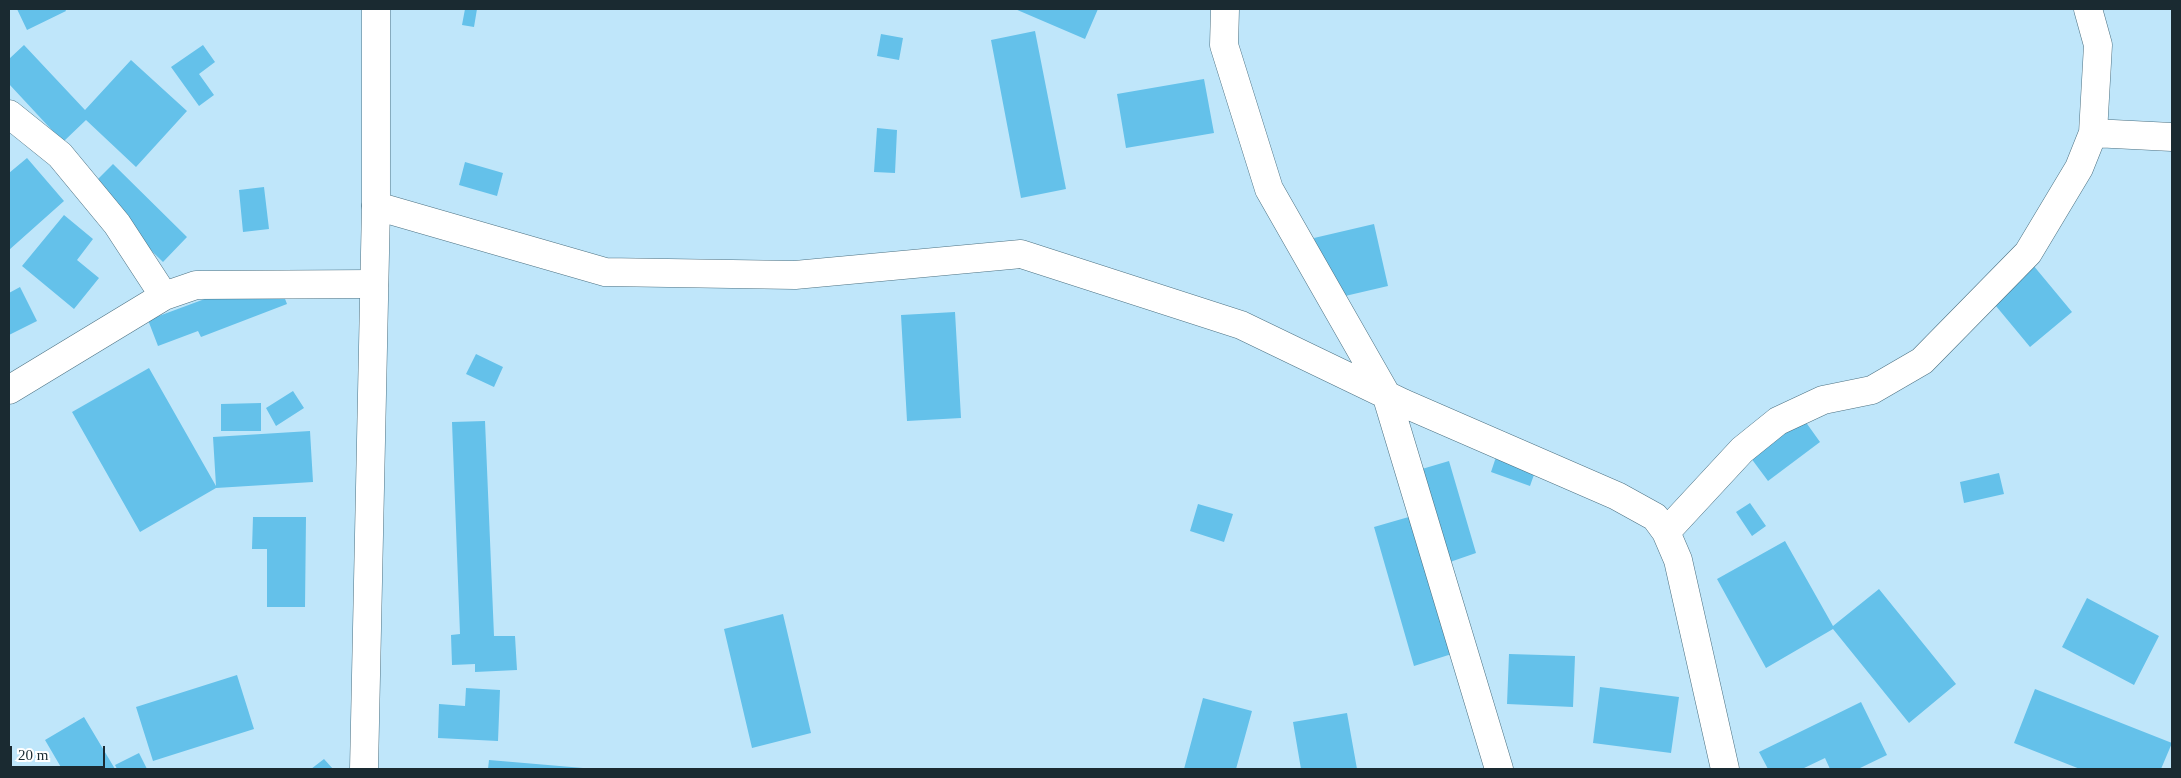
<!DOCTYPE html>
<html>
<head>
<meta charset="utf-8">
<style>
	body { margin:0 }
	#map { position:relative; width:2181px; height:778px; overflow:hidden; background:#bfe6fa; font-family:Georgia,serif }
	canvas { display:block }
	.frame { position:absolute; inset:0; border:10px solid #1a2a31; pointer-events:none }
	.scale { position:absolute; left:10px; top:746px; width:95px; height:22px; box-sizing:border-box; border:2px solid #1a2a31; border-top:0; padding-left:6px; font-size:15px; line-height:18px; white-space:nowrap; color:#1a2a31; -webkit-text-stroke:4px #fff; paint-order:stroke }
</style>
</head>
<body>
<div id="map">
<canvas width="2181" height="778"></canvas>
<div class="frame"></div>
<div class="scale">20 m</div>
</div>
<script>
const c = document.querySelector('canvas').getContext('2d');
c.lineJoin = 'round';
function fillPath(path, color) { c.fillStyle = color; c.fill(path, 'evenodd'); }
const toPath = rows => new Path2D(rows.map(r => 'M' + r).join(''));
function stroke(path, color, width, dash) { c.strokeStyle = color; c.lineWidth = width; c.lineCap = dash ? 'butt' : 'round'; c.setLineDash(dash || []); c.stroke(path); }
fillPath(toPath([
	[17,9,65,9,66,11,27,30],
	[465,9,477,9,474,27,462,25],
	[1015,9,1098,9,1085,39],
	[1035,31,1066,189,1021,198,991,40],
	[881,34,903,38,899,60,877,56],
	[24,45,85,110,131,60,187,111,136,167,86,120,63,142,9,84,9,59],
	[203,45,215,62,199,74,214,95,199,106,171,67],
	[1204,79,1214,133,1126,148,1117,94],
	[877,128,897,130,895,173,874,172],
	[27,158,64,201,9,250,9,173],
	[465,162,503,173,497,196,459,185],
	[113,164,187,237,163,262,88,189],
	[264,187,269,229,243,232,239,190],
	[64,215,93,239,77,260,99,278,74,309,22,266],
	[1374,224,1388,286,1328,300,1314,238],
	[2033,265,2072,312,2030,347,1991,300],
	[275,273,287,304,201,337,198,331,158,346,148,320],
	[20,287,37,321,9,335,9,293],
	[955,312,961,418,907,421,901,315],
	[476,354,503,367,494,387,466,374],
	[149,368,216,486,213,437,310,431,313,482,216,488,140,532,72,412],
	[293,391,304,408,276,426,266,408],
	[261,403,261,431,221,431,221,404],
	[1795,407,1820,442,1768,481,1742,446],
	[485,421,494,636,515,636,517,670,475,672,475,664,452,665,451,635,460,634,452,422],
	[1498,451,1537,466,1530,486,1491,472],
	[1449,461,1476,553,1450,562,1422,469],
	[1999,473,2004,494,1964,503,1960,482],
	[1750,503,1766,526,1752,536,1736,512],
	[1198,504,1233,514,1224,542,1190,531],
	[1419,514,1458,652,1414,666,1374,527],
	[253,517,306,517,305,607,267,607,267,549,252,549],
	[1785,541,1833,626,1879,589,1956,684,1909,723,1833,629,1766,668,1717,579],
	[2087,598,2159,636,2134,685,2062,647],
	[783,614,811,733,752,748,724,629],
	[1509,654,1575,656,1573,707,1507,704],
	[237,675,254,729,153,761,136,707],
	[1600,687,1679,697,1671,753,1593,743],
	[466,688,500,690,498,741,438,738,439,704,465,706],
	[2035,689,2172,743,2161,769,2080,769,2014,743],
	[1203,698,1252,711,1236,769,1184,769],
	[1861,702,1887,755,1858,769,1830,769,1825,758,1802,769,1768,769,1759,752],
	[1347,713,1357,769,1301,769,1293,722],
	[84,717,115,769,62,769,45,740],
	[139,753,147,769,117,769,115,765],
	[324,759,333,769,311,769],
	[489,760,583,768,583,769,488,769]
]), '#64c1ea');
const minor = toPath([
	[1225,9,1224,45,1269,189,1386,394,1499,769],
	[9,114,60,155,117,224,164,296],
	[2093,133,2172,137],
	[376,206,605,272,795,275,1021,254,1241,325,1403,403,1617,496,1655,517,1666,532,1678,560,1725,769],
	[9,390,164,296,196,285,374,284],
	[1666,532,1742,450,1778,421,1823,400,1872,390,1922,361,2028,253,2079,168,2093,133,2098,45,2088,9]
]);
const secondary = toPath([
	[364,769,376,206,376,9]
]);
stroke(minor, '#4c7182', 29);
stroke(secondary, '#4c7182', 29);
stroke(minor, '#fff', 28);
stroke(secondary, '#fff', 28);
</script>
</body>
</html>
